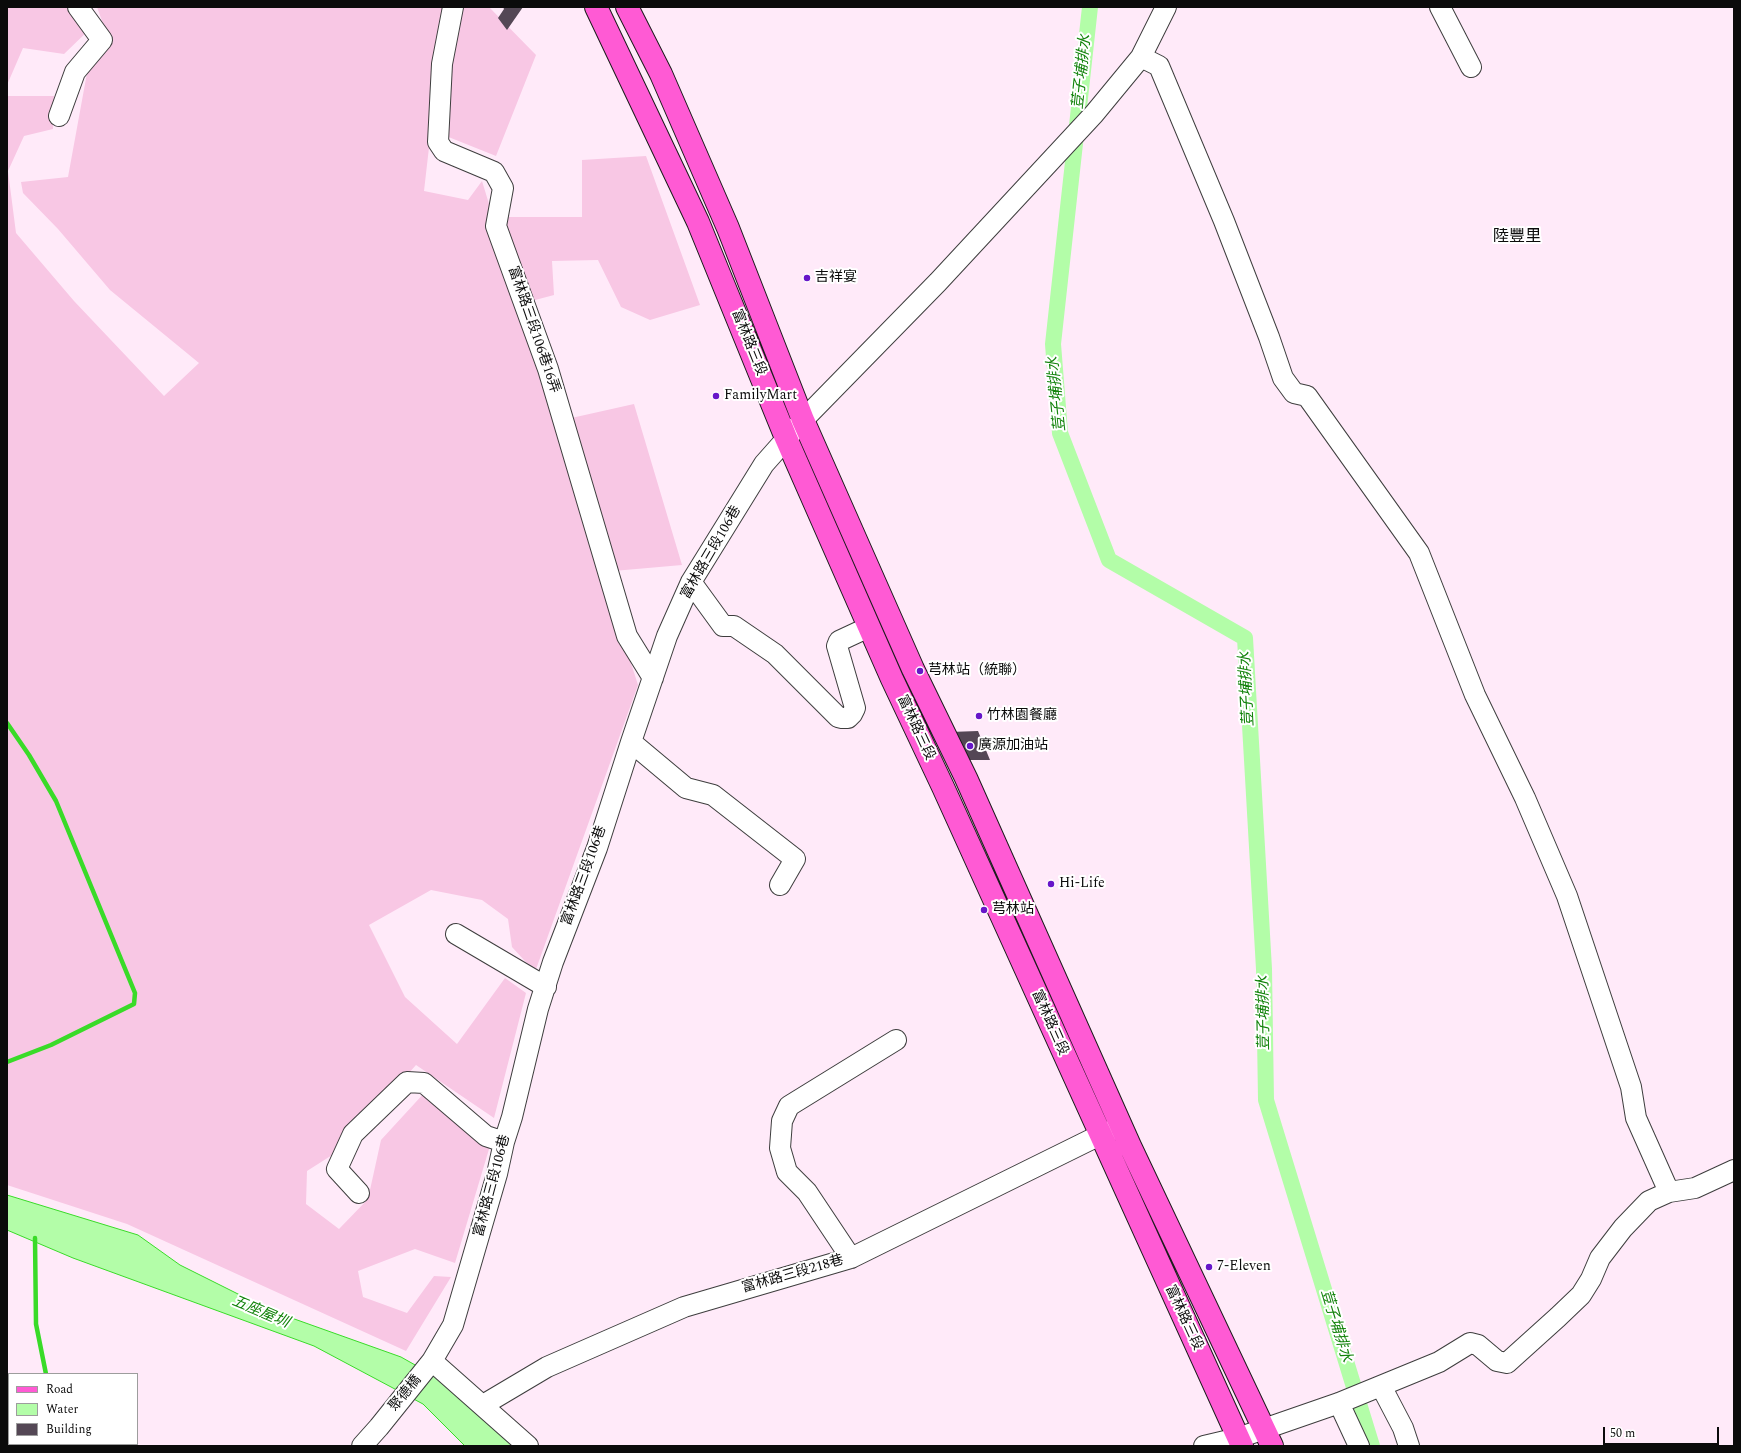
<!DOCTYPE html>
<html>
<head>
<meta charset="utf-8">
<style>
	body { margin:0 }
	#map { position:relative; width:1741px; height:1453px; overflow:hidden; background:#ffeaf9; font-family:Spectral,serif }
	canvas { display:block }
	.frame { position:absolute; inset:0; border:8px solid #0b0b0b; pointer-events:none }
	.legend { position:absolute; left:8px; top:1373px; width:130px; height:72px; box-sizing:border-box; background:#fff; border:1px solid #9d9d9d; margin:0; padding:5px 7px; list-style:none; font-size:12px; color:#0b0b0b }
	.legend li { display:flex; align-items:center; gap:8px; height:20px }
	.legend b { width:20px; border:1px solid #9d9d9d }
	.scale { position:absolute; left:1603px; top:1427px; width:116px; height:18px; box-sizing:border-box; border:2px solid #0b0b0b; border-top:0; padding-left:5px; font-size:12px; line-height:14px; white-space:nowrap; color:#0b0b0b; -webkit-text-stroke:3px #fff; paint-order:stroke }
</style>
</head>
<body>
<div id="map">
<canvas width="1741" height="1453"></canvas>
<div class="frame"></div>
<ul class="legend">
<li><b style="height:5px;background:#ff5ad4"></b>Road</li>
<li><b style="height:11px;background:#b3fda8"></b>Water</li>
<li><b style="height:11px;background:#544755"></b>Building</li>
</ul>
<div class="scale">50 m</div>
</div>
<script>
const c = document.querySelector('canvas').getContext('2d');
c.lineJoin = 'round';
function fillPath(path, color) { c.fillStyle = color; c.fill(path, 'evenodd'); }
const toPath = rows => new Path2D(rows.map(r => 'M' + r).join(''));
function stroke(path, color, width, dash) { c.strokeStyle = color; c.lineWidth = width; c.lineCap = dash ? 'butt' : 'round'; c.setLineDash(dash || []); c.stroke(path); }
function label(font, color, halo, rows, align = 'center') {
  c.font = font + ' Spectral,"Noto Sans TC",serif'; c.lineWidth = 4; c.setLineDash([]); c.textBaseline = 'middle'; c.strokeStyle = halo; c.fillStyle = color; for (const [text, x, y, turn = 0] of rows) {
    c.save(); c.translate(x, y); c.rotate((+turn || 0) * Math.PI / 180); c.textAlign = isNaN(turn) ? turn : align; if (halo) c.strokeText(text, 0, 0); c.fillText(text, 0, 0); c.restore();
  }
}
fillPath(toPath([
	[7,7,76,7,92,27,64,54,23,48,7,85],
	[97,7,489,7,536,55,496,156,431,130,424,191,468,200,482,181,493,217,582,217,582,160,646,156,700,305,650,320,621,307,598,260,552,261,554,295,520,304,558,421,634,404,682,565,602,572,638,685,535,972,512,947,508,919,482,900,431,890,369,925,405,997,457,1044,505,978,526,993,494,1118,416,1065,340,1150,307,1171,306,1204,339,1229,368,1199,381,1140,426,1091,492,1139,455,1263,415,1249,358,1271,363,1297,407,1313,434,1276,451,1277,406,1351,127,1224,7,1185,7,96,54,96,53,129,24,136,8,171,16,233,74,301,164,396,199,363,110,290,58,229,23,193,21,182,68,177,87,73,107,35]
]), '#f8c7e4');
const water = toPath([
	[7,1195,138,1235,180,1265,272,1311,401,1357,454,1387,516,1446,465,1446,423,1404,314,1346,73,1258,7,1230,7,1195]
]);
fillPath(water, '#b3fda8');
stroke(water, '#39db28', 1);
stroke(toPath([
	[7,723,29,755,56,801,135,993,134,1004,51,1045,7,1062],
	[35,1238,36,1324,46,1374],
	[96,1444,98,1446]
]), '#39db28', 4.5);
stroke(toPath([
	[1090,7,1053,344,1060,433,1109,560,1245,638,1264,969,1266,1100,1372,1446]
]), '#b3fda8', 16);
fillPath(toPath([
	[503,7,523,7,507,30,498,18,504,9],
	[978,731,990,760,962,760,950,732]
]), '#544755');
const minor = toPath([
	[453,7,442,64,438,142,444,151,494,172,503,188,496,226,548,369,627,636,653,678],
	[1440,7,1471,67],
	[1141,57,1159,66,1224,221,1269,337,1283,378,1294,393,1307,396,1419,553,1475,695,1525,798,1567,896,1631,1087,1636,1118,1669,1192],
	[59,116,75,72,102,40,78,7],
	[691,582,723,626,734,626,775,654,838,717,842,718,848,718,852,714,855,708,837,646,839,641,869,627],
	[631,742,686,788,713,795,795,859,780,885],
	[456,934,546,987],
	[359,1193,337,1169,353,1134,407,1082,424,1083,486,1136,504,1142],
	[851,1258,807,1192,787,1172,780,1148,782,1121,789,1106,896,1040],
	[432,1361,528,1446],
	[1381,1386,1403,1428,1409,1446],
	[1339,1403,1359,1446],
	[483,1405,547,1367,684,1307,851,1258,1100,1135,1115,1129],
	[7,1426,9,1428],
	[25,1444,27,1446],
	[362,1446,379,1427,432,1361,453,1325,497,1174,504,1142,512,1117,538,1009,553,962,597,848,631,742,667,636,691,582,764,464,803,420,938,282,1094,114,1141,57,1166,7],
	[1204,1446,1238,1438,1339,1403,1439,1362,1470,1343,1478,1345,1497,1361,1507,1363,1558,1317,1581,1295,1591,1279,1600,1258,1623,1228,1649,1201,1669,1192,1695,1188,1734,1170]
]);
const major = toPath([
	[596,7,698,222,786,438,892,679,943,787,1242,1446],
	[627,7,661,74,728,228,803,420,913,669,966,778,1130,1146,1272,1446]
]);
stroke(minor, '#3e3e3e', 22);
stroke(major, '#1c1c1c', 24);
stroke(minor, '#fff', 20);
stroke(major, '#ff5ad4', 22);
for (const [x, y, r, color] of [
	[807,278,4,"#6716c9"],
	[716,396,4,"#6716c9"],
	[920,671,4,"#6716c9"],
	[979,716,4,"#6716c9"],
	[970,746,4,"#6716c9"],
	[1051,884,4,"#6716c9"],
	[984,910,4,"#6716c9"],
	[1209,1267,4,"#6716c9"]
]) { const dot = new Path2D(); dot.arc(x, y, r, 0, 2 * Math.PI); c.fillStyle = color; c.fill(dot); stroke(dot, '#fff', 1.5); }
label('14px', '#0b0b0b', '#fff', [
	["吉祥宴",815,278],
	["FamilyMart",724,396],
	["芎林站（統聯）",928,671],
	["竹林園餐廳",987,716],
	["廣源加油站",978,746],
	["Hi-Life",1059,884],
	["芎林站",992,910],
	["7-Eleven",1217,1267]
], 'left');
label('14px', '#0b0b0b', '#fff', [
	["富林路三段106巷16弄",533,330,71],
	["富林路三段",748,343,68],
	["富林路三段106巷",712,553,-60],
	["富林路三段",915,728,65],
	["富林路三段106巷",585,876,-70],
	["富林路三段",1049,1023,66],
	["富林路三段106巷",493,1186,-75],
	["富林路三段218巷",793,1275,-16],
	["富林路三段",1183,1318,65],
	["聚德橋",406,1394,-51]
]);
label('italic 15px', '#12830b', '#fff', [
	["荳子埔排水",1083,72,-84],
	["荳子埔排水",1058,394,-96],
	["荳子埔排水",1248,689,-93],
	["荳子埔排水",1265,1013,-91],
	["五座屋圳",260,1313,23],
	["荳子埔排水",1335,1326,73]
]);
label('16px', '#0b0b0b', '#fff', [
	["陸豐里",1517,238]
]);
</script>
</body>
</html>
